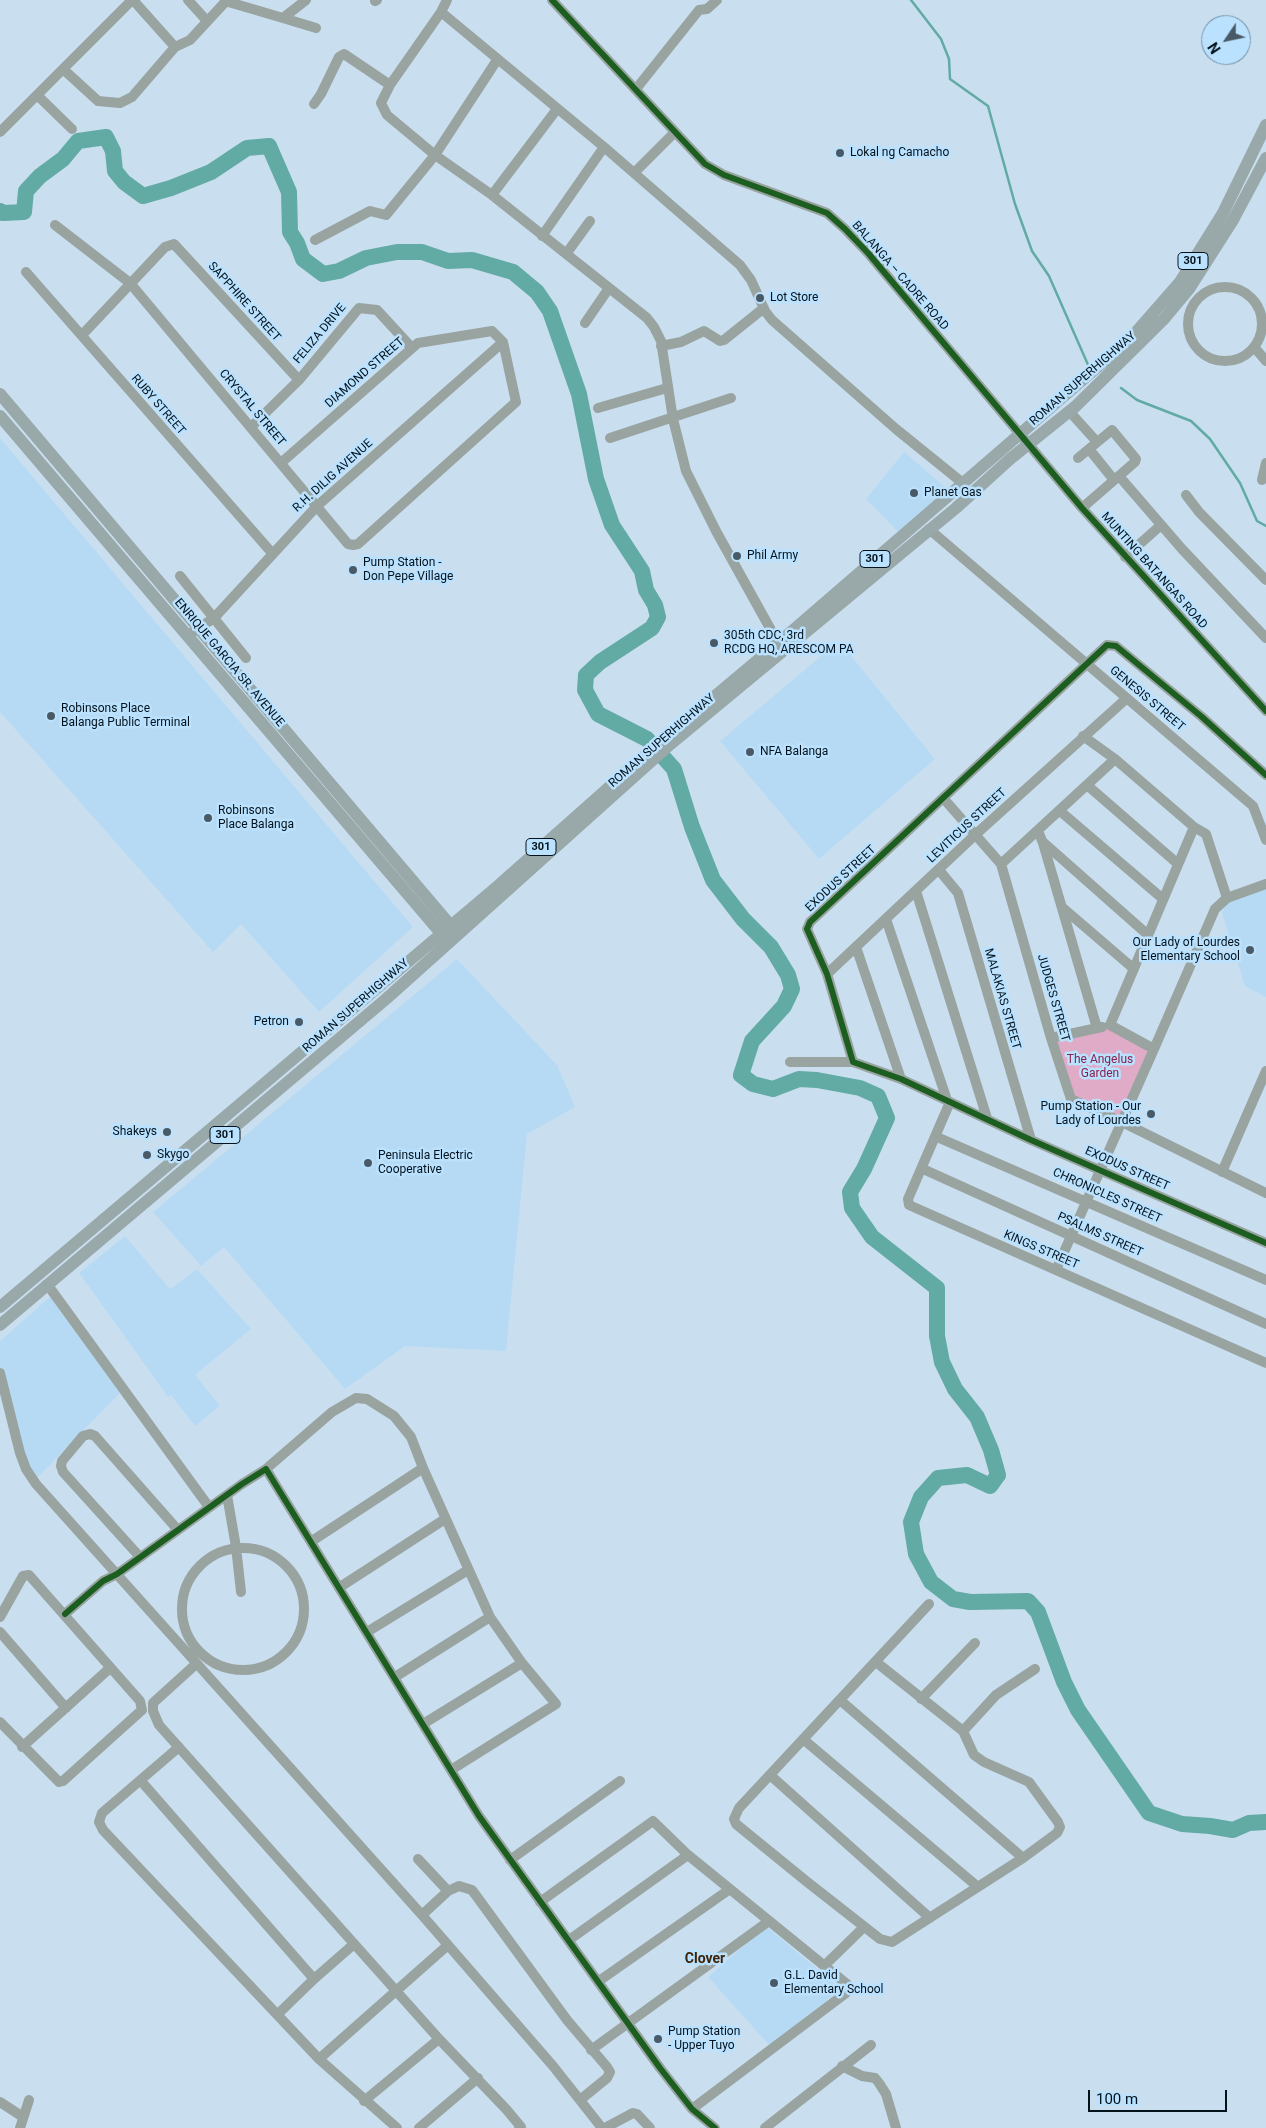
<!DOCTYPE html>
<html>
<head>
<meta charset="utf-8">
<style>
	body { margin:0 }
	#map { position:relative; width:1266px; height:2128px; overflow:hidden; background:#c9dff0; font-family:Roboto,sans-serif }
	canvas { display:block }
	.north { position:absolute; left:1201px; top:15px; width:50px; height:50px; box-sizing:border-box; background:#bae2ff; border:1px solid #718fa4; border-radius:50%; rotate:236deg; font-size:14px; font-weight:700; line-height:20px; text-align:center; color:#04121c }
	.north::after { content:''; display:block; margin:auto; width:18px; height:22px; background:#495a66; clip-path:polygon(50% 0,100% 100%,50% 72%,0 100%) }
	.scale { position:absolute; left:1088px; top:2090px; width:139px; height:22px; box-sizing:border-box; border:2px solid #04121c; border-top:0; padding-left:6px; font-size:15px; line-height:18px; white-space:nowrap; color:#04121c; -webkit-text-stroke:4px #bae2ff; paint-order:stroke }
</style>
</head>
<body>
<div id="map">
<canvas width="1266" height="2128"></canvas>
<div class="north">N</div>
<div class="scale">100 m</div>
</div>
<script>
const c = document.querySelector('canvas').getContext('2d');
c.lineJoin = 'round';
function fillPath(path, color) { c.fillStyle = color; c.fill(path, 'evenodd'); }
const toPath = rows => new Path2D(rows.map(r => 'M' + r).join(''));
function stroke(path, color, width, dash) { c.strokeStyle = color; c.lineWidth = width; c.lineCap = dash ? 'butt' : 'round'; c.setLineDash(dash || []); c.stroke(path); }
function label(font, color, halo, rows, align = 'center') {
  c.font = font + ' Roboto,sans-serif'; c.lineWidth = 5; c.setLineDash([]); c.textBaseline = 'middle'; c.strokeStyle = halo; c.fillStyle = color; for (const [text, x, y, turn = 0] of rows) {
    c.save(); c.translate(x, y); c.rotate((+turn || 0) * Math.PI / 180); c.textAlign = isNaN(turn) ? turn : align; if (halo) c.strokeText(text, 0, 0); c.fillText(text, 0, 0); c.restore();
  }
}
fillPath(toPath([
	[0,438,413,927,319,1012,241,924,213,952,0,712],
	[904,452,952,493,903,537,866,499],
	[839,641,935,759,819,859,720,741],
	[1266,886,1266,997,1245,986,1222,913,1227,901],
	[457,959,557,1065,575,1107,527,1134,506,1351,405,1346,345,1389,224,1247,201,1266,153,1212],
	[125,1236,170,1289,197,1269,251,1329,195,1375,220,1406,195,1426,171,1395,168,1397,79,1273],
	[51,1296,120,1393,37,1478,25,1469,7,1384,0,1367,0,1341],
	[766,1926,841,1989,770,2046,708,1977]
]), '#b7daf4');
fillPath(toPath([
	[1109,1027,1150,1046,1119,1120,1071,1098,1053,1039]
]), '#dfabc7');
stroke(toPath([
	[911,0,941,39,949,59,950,79,988,106,1015,204,1032,251,1049,276,1089,367],
	[1121,388,1137,400,1191,421,1210,439,1240,483,1257,521,1266,526]
]), '#62aaa4', 2.5);
stroke(toPath([
	[0,211,3,213,24,212,26,191,40,176,63,159,78,141,106,137,113,151,115,171,124,182,143,196,171,188,211,172,247,148,269,146,289,192,290,232,297,243,303,259,323,274,339,271,366,258,397,252,422,252,448,261,472,260,513,272,537,292,550,311,579,394,596,479,612,525,642,571,646,590,655,605,658,617,652,628,600,662,586,675,585,690,598,714,647,739,674,769,692,827,713,880,743,919,771,947,788,975,792,989,784,1006,752,1041,741,1075,753,1084,773,1089,799,1079,817,1080,860,1088,878,1096,887,1118,864,1169,850,1192,852,1208,872,1237,937,1288,937,1336,942,1362,955,1389,977,1417,991,1450,998,1475,990,1486,967,1475,938,1478,921,1497,911,1522,916,1554,931,1582,953,1599,970,1602,1028,1601,1038,1612,1064,1682,1078,1710,1149,1813,1182,1824,1210,1826,1233,1830,1249,1823,1266,1822]
]), '#62aaa4', 16);
stroke(toPath([
	[133,0,175,47],
	[188,0,207,21],
	[447,0,441,12,604,147,740,265,751,280,765,311,772,320,896,429,964,484],
	[552,0,705,164,724,175,827,213,845,229,868,253,1082,508,1266,711],
	[225,1,283,18,306,0],
	[375,1,377,0],
	[283,18,316,28],
	[497,60,435,155,492,195,647,318,654,327,661,341,673,419,686,471,716,531,771,630,777,644],
	[63,69,98,101,120,103,132,97,175,47,190,40,227,0],
	[636,89,699,10,707,9,717,0],
	[37,95,72,129],
	[314,104,321,94,339,57,344,54,390,85],
	[0,132,132,0],
	[634,173,675,132],
	[492,195,557,109],
	[55,225,130,283,348,544,353,545,358,544,516,402,503,342,492,331,418,343,282,462],
	[542,236,604,147],
	[315,240,370,211,386,215,435,155,387,115,381,103,390,85,441,12],
	[566,254,590,221],
	[26,272,272,553],
	'1188 324a37 37 0 1 1 74 0a37 37 0 1 1-74 0Z',
	[585,323,609,288],
	[82,335,165,247,174,244,299,380],
	[661,346,681,342,704,331,720,341,724,340,764,308],
	[1255,348,1266,361],
	[598,408,667,388],
	[1069,411,1097,442],
	[251,427,299,380,359,308,377,310,412,348],
	[610,438,731,398],
	[1089,449,1114,480],
	[1078,458,1112,430,1136,459,1135,462,1082,508],
	[1119,476,1182,549,1266,638],
	[1262,480,1266,463],
	[1186,495,1199,512,1266,580],
	[929,529,1253,806,1266,840],
	[1125,557,1161,525],
	[180,576,246,658],
	[193,632,214,618,317,506,503,342],
	[1083,736,1115,759,1194,827,1206,834,1227,898],
	[1266,775,1202,717,1116,646,1107,645,810,922,807,929,827,974,853,1062,901,1079,1031,1140,1266,1243],
	[1087,785,1178,864],
	[944,799,1001,864,1051,1038,1071,1099,1122,1122,1266,1193],
	[1060,811,1163,899],
	[1194,827,1110,1025,1154,1049,1215,909,1227,898,1266,884],
	[1038,831,1043,843,1097,1028],
	[1044,843,1148,935],
	[1001,864,1115,759],
	[939,870,958,893,1031,1140],
	[916,891,987,1118],
	[1063,908,1134,969],
	[886,919,947,1100],
	[856,947,901,1079],
	[827,974,975,835,1127,698],
	[1051,1038,1102,1027],
	[790,1062,853,1062],
	[950,1102,908,1199,909,1205,1266,1363],
	[937,1137,1266,1280],
	[923,1169,1266,1324],
	[1222,1172,1266,1071],
	[1056,1270,1154,1049],
	[47,1284,209,1507],
	[0,1373,20,1453,26,1469,36,1484,422,1915,553,2066,602,2128],
	[266,1469,332,1412,356,1398,367,1399,394,1416,411,1437,423,1468],
	[227,1495,236,1547,241,1592],
	[312,1541,423,1468,490,1617,522,1663],
	'182 1609a61 61 0 1 1 122 0a61 61 0 1 1-122 0Z',
	[140,1557,63,1472,61,1466,62,1461,83,1436,90,1434,95,1436,178,1530],
	[340,1587,445,1519],
	[929,1604,739,1808,734,1819,736,1824,806,1881,880,1939,892,1942,1023,1858,1057,1833,1060,1827,1058,1822,1029,1782,984,1762,974,1755,963,1731,996,1695,1035,1669],
	[65,1614,103,1581,117,1574,242,1484,266,1469,479,1816,660,2068,692,2109,715,2128],
	[0,1617,23,1576,29,1575,140,1701,142,1710,63,1781,59,1782,0,1722],
	[0,1632,66,1708],
	[367,1632,468,1570],
	[876,1662,963,1731],
	[196,1664,153,1703,153,1711,159,1725,439,2039,506,2109,521,2127,519,2128],
	[395,1677,490,1617],
	[921,1699,975,1643],
	[840,1700,1023,1858],
	[423,1724,522,1663,556,1704,451,1770],
	[803,1739,978,1887],
	[22,1747,110,1668],
	[179,1747,102,1813,99,1822,103,1830,319,2059,397,2128],
	[770,1775,930,1918],
	[141,1781,314,1979,278,2014],
	[418,1859,448,1891,459,1886,472,1890,567,2020,607,2067,610,2072,607,2078,580,2100],
	[510,1860,620,1781],
	[540,1902,653,1821,688,1855,848,1985,846,1993,692,2109],
	[422,1915,448,1891],
	[569,1940,688,1855],
	[825,1965,864,1927],
	[314,1979,354,1944],
	[599,1981,730,1889],
	[591,2050,769,1921],
	[319,2059,448,1945],
	[842,2066,862,2076,875,2078,879,2083,886,2094,896,2128],
	[364,2101,439,2039],
	[0,2102,23,2117],
	[20,2128,29,2100],
	[419,2128,478,2078],
	[605,2128,633,2113,637,2114,650,2128],
	[765,2128,871,2045]
]), '#99a4a0', 10);
stroke(toPath([
	[0,394,456,932],
	[0,416,446,939],
	[0,1307,499,885,660,742,777,644,1131,338,1180,282,1223,213,1266,125],
	[0,1325,386,999,666,748,956,508,1010,459,1076,406,1164,319,1189,289,1233,220,1266,158]
]), '#99a8a9', 12);
stroke(toPath([
	[552,0,705,164,724,175,827,213,845,229,868,253,1082,508,1266,711],
	[1266,775,1202,717,1116,646,1107,645,810,922,807,929,827,974,853,1062,901,1079,1031,1140,1266,1243],
	[65,1614,103,1581,117,1574,242,1484,266,1469,479,1816,660,2068,692,2109,715,2128]
]), '#1b5e20', 6);
for (const [x, y, r, color] of [
	[840,153,5,"#495a66"],
	[760,298,5,"#495a66"],
	[914,493,5,"#495a66"],
	[737,556,5,"#495a66"],
	[353,570,5,"#495a66"],
	[714,643,5,"#495a66"],
	[51,716,5,"#495a66"],
	[750,752,5,"#495a66"],
	[208,818,5,"#495a66"],
	[1250,950,5,"#495a66"],
	[299,1022,5,"#495a66"],
	[1151,1114,5,"#495a66"],
	[167,1132,5,"#495a66"],
	[147,1155,5,"#495a66"],
	[368,1163,5,"#495a66"],
	[774,1983,5,"#495a66"],
	[658,2039,5,"#495a66"]
]) { const dot = new Path2D(); dot.arc(x, y, r, 0, 2 * Math.PI); c.fillStyle = color; c.fill(dot); stroke(dot, '#bae2ff', 2); }
for (const [x, y, w] of [
	[1193,261,30],
	[875,559,30],
	[541,847,30],
	[225,1135,30]
]) { const box = new Path2D(); box.roundRect(x - w / 2, y - 8.5, w, 17, 4); c.fillStyle = '#bae2ff'; c.fill(box); stroke(box, '#04121c', 1); }
label('bold 11px', '#04121c', null, [
	["301",1193,261],
	["301",875,559],
	["301",541,847],
	["301",225,1135]
]);
label('12px', '#04121c', '#bae2ff', [
	["Lokal ng Camacho",850,153],
	["Lot Store",770,298],
	["Planet Gas",924,493],
	["Phil Army",747,556],
	["Pump Station -",363,563],
	["Don Pepe Village",363,577],
	["305th CDC, 3rd",724,636],
	["RCDG HQ, ARESCOM PA",724,650],
	["Robinsons Place",61,709],
	["Balanga Public Terminal",61,723],
	["NFA Balanga",760,752],
	["Robinsons",218,811],
	["Place Balanga",218,825],
	["Our Lady of Lourdes",1240,943,"right"],
	["Elementary School",1240,957,"right"],
	["Petron",289,1022,"right"],
	["Pump Station - Our",1141,1107,"right"],
	["Lady of Lourdes",1141,1121,"right"],
	["Shakeys",157,1132,"right"],
	["Skygo",157,1155],
	["Peninsula Electric",378,1156],
	["Cooperative",378,1170],
	["G.L. David",784,1976],
	["Elementary School",784,1990],
	["Pump Station",668,2032],
	["- Upper Tuyo",668,2046]
], 'left');
label('12px', '#04121c', '#bae2ff', [
	["BALANGA – CADRE ROAD",900,276,49],
	["SAPPHIRE STREET",244,302,48],
	["FELIZA DRIVE",320,334,-50],
	["DIAMOND STREET",365,373,-41],
	["ROMAN SUPERHIGHWAY",1083,379,-41],
	["RUBY STREET",158,405,49],
	["CRYSTAL STREET",252,408,50],
	["R.H. DILIG AVENUE",333,476,-42],
	["MUNTING BATANGAS ROAD",1154,571,48],
	["ENRIQUE GARCIA SR. AVENUE",229,663,50],
	["GENESIS STREET",1147,699,40],
	["ROMAN SUPERHIGHWAY",662,741,-41],
	["LEVITICUS STREET",967,826,-43],
	["EXODUS STREET",841,879,-43],
	["JUDGES STREET",1053,998,74],
	["MALAKIAS STREET",1002,999,74],
	["ROMAN SUPERHIGHWAY",356,1006,-41],
	["EXODUS STREET",1127,1169,24],
	["CHRONICLES STREET",1107,1196,24],
	["PSALMS STREET",1100,1235,24],
	["KINGS STREET",1041,1250,23]
]);
label('12px', '#8a214c', '#bae2ff', [
	["The Angelus",1100,1060],
	["Garden",1100,1074]
]);
label('bold 14px', '#402307', '#bae2ff', [
	["Clover",705,1959]
]);
</script>
</body>
</html>
